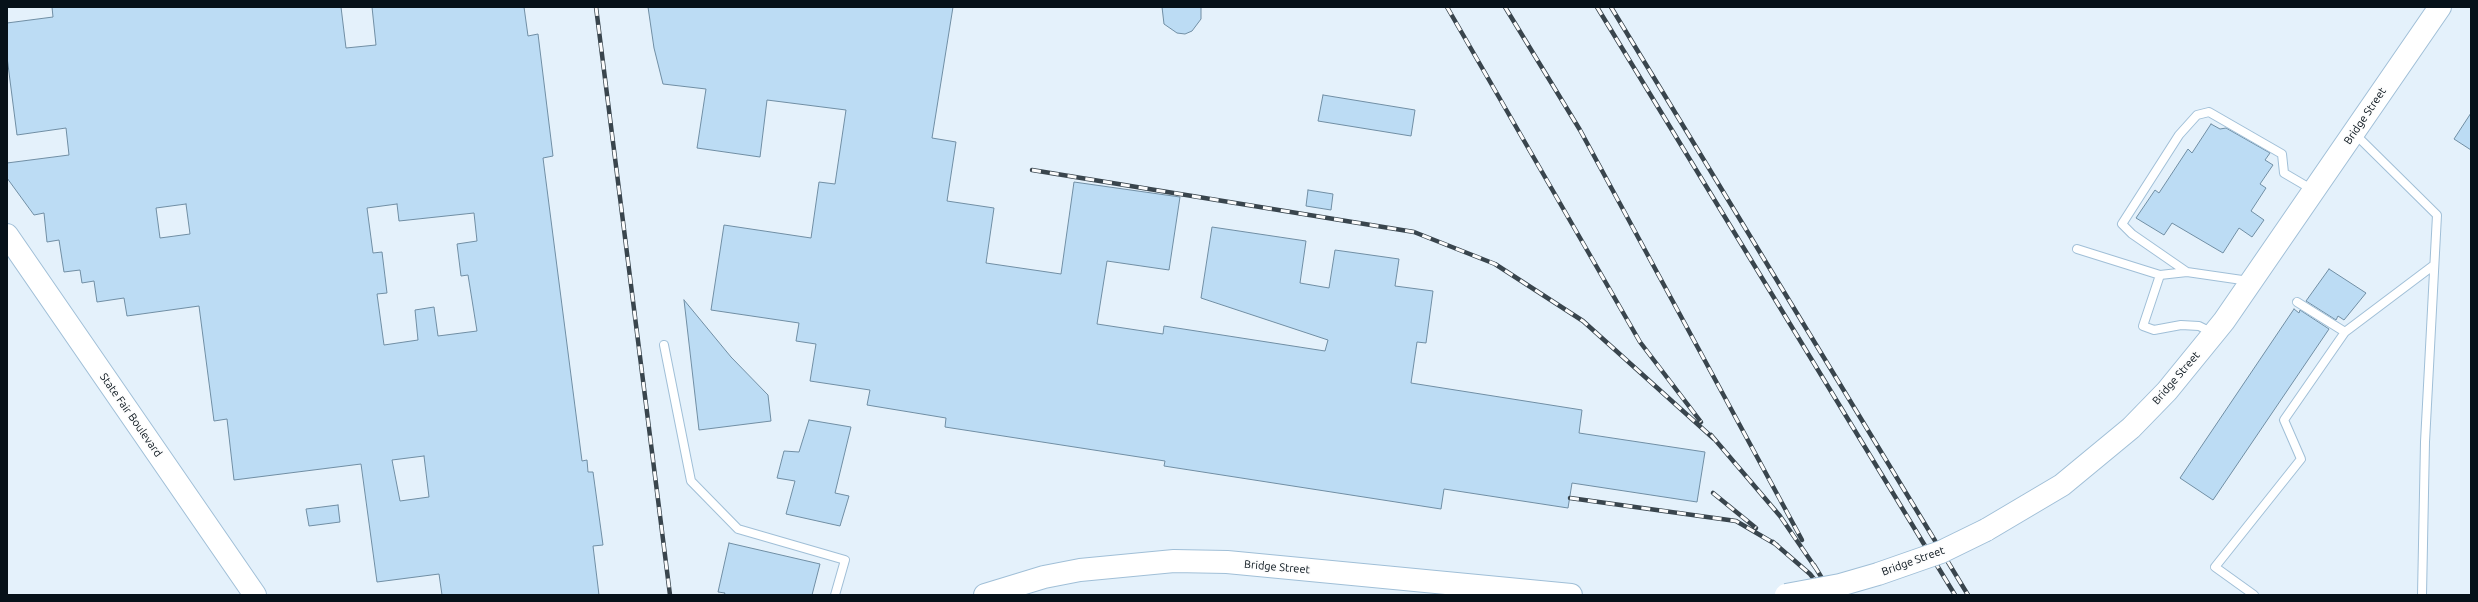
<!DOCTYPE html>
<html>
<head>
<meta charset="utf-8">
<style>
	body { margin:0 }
	#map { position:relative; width:2478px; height:602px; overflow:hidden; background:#e4f1fb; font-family:Ubuntu,sans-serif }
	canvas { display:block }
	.frame { position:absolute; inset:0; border:8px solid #061119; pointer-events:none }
</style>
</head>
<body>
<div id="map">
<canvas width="2478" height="602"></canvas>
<div class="frame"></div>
</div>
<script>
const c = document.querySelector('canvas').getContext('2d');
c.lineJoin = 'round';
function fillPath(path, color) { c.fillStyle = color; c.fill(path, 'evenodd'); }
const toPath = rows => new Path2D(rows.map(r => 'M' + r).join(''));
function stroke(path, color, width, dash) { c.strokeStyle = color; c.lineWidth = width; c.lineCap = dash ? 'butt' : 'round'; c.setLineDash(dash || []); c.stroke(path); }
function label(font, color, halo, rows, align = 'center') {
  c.font = font + ' Ubuntu,sans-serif'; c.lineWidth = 3; c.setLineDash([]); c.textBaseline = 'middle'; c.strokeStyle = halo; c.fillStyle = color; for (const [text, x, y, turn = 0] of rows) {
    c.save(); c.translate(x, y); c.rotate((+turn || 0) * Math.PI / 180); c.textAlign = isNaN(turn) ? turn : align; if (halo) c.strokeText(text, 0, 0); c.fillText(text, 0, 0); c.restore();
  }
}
const building = toPath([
	[52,7,341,7,346,48,376,45,372,7,524,7,528,36,538,34,553,156,543,158,582,461,587,460,588,472,593,472,603,545,593,546,599,595,442,595,439,574,377,582,361,464,234,480,227,419,214,421,199,306,127,316,124,298,97,302,94,281,82,283,80,270,64,272,59,240,47,242,44,213,34,215,7,178,7,163,69,155,66,128,17,135,7,57,7,23,53,17,52,7],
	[186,204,190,234,160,238,156,208,186,204],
	[397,204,399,221,474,213,477,241,457,244,461,276,468,275,477,331,438,336,434,307,415,310,418,340,384,345,377,294,387,293,382,252,373,253,367,208,397,204],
	[424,456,429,497,400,501,392,460,424,456],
	[648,7,953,7,932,138,956,142,947,201,994,208,986,263,1061,274,1074,182,1180,197,1169,270,1107,261,1097,324,1163,334,1164,326,1325,351,1328,340,1201,298,1212,227,1306,241,1300,283,1329,288,1335,250,1399,259,1395,286,1433,291,1426,343,1417,342,1411,383,1582,410,1579,433,1705,452,1697,502,1572,483,1568,508,1444,489,1441,509,1164,466,1165,461,945,427,946,418,867,405,870,390,810,381,816,344,796,341,799,323,711,310,724,225,811,238,819,182,835,184,846,110,767,100,760,157,697,148,706,89,663,84,654,48,648,7],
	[1162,7,1201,7,1201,19,1192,31,1185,34,1177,33,1164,24,1162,7],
	[1323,95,1415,110,1411,136,1318,121,1323,95],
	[2471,113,2471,150,2454,139,2471,113],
	[2211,124,2220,129,2226,128,2270,153,2265,160,2273,165,2260,184,2266,188,2251,211,2264,220,2252,237,2239,228,2223,253,2172,223,2164,235,2136,218,2155,190,2159,193,2188,149,2192,153,2211,124],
	[1308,190,1333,194,1331,210,1306,206,1308,190],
	[2329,269,2366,293,2344,320,2338,316,2336,320,2306,301,2329,269],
	[684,300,731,357,768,395,771,421,699,430,684,300],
	[2294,309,2299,313,2300,310,2329,329,2213,500,2180,478,2294,309],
	[809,420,851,427,835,493,849,496,840,526,786,514,795,481,777,478,784,451,799,452,809,420],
	[338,505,340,522,309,526,306,509,338,505],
	[729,543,820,564,812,595,724,595,725,593,718,592,729,543]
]);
fillPath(building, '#bcdcf4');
stroke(building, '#708ea4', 1);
const lane = toPath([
	[2354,133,2437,215,2425,442,2422,595],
	[2077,249,2160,275,2187,272,2249,281],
	[2187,272,2132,234,2122,224,2179,135,2197,115,2209,112,2282,154,2284,173,2313,190],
	[2160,275,2143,326,2154,330,2181,325,2199,326,2213,333],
	[2345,332,2434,265],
	[664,345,691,481,738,529,845,560,835,595],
	[2254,595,2215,567,2301,459,2284,420,2345,332,2297,302]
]);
const secondary = toPath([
	[7,235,255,595],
	[1986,530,2062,485,2131,428,2167,391,2224,321,2440,7],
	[985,595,1044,577,1080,570,1174,561,1227,562,1571,595]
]);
stroke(lane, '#a0bfd7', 10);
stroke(secondary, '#a0bfd7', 24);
stroke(lane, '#fff', 8);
stroke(secondary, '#fff', 22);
const rail = toPath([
	[596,7,670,595],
	[1447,7,1640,342,1701,422],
	[1505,7,1580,130,1802,540],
	[1597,7,1955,595],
	[1611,7,1968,595],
	[1032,170,1414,232,1495,264,1583,321,1714,439],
	[1711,435,1780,516,1817,570],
	[1713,493,1756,528],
	[1570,498,1736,521,1777,545],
	[1773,542,1810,574,1827,595],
	[1814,565,1832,595]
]);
stroke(rail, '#39454d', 4.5);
stroke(rail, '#fcfcfc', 3, [9]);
const secondaryBridge = toPath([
	[1786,595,1840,585,1878,574,1941,552,1986,530]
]);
stroke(secondaryBridge, '#a0bfd7', 24, []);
stroke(secondaryBridge, '#fff', 22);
label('11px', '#061119', '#fcfcfc', [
	["Bridge Street",2365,116,-56],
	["Bridge Street",2176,378,-49],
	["State Fair Boulevard",131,415,55],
	["Bridge Street",1913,561,-20],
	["Bridge Street",1277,567,5]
]);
</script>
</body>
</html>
